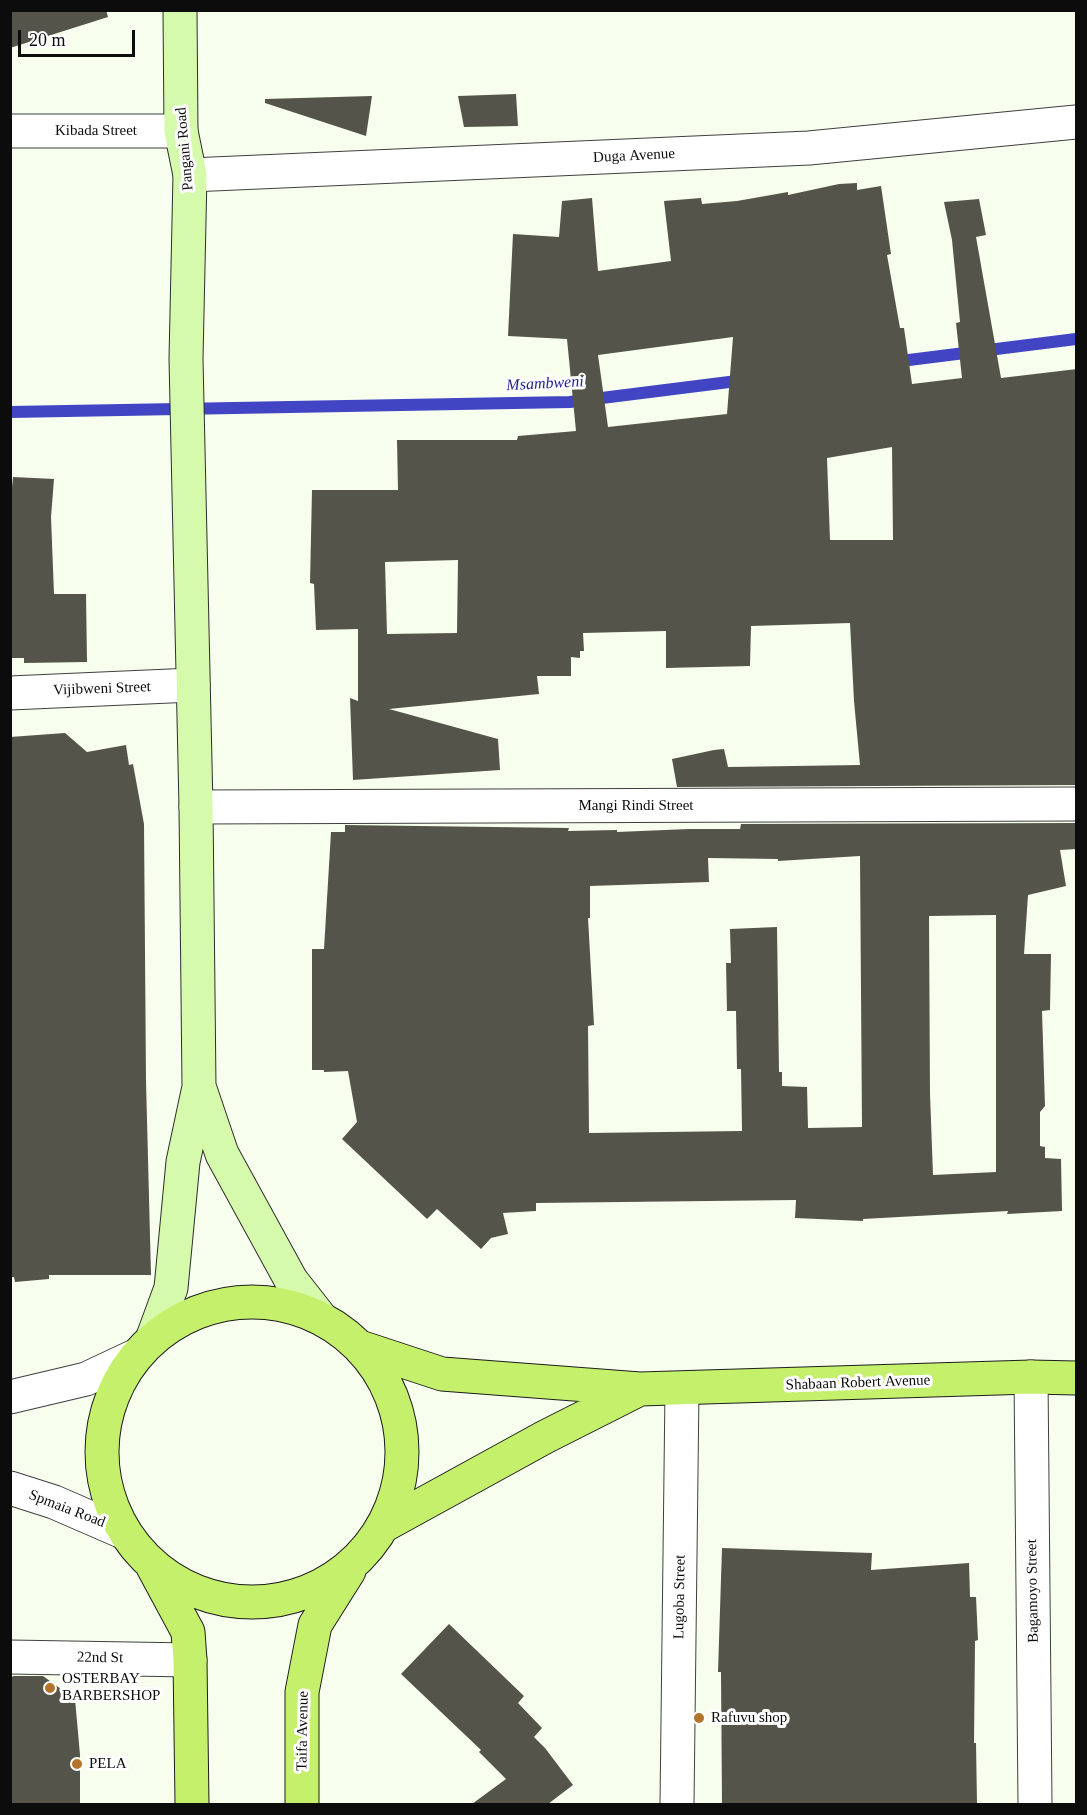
<!DOCTYPE html>
<html>
<head>
<meta charset="utf-8">
<style>
	body { margin:0 }
	#map { position:relative; width:1087px; height:1815px; overflow:hidden; background:#f8feed; font-family:Georgia,serif }
	canvas { display:block }
	.frame { position:absolute; inset:0; border:12px solid #0c0c0c; pointer-events:none }
	.scale { position:absolute; left:18px; top:30px; width:117px; height:27px; box-sizing:border-box; border:3px solid #0c0c0c; border-top:0; padding-left:8px; font-size:18px; line-height:21px; white-space:nowrap; color:#0c0c0c; -webkit-text-stroke:4px #fff; paint-order:stroke }
</style>
</head>
<body>
<div id="map">
<canvas width="1087" height="1815"></canvas>
<div class="frame"></div>
<div class="scale">20 m</div>
</div>
<script>
const c = document.querySelector('canvas').getContext('2d');
c.lineJoin = 'round';
const toPath = rows => new Path2D(rows.map(r => 'M' + r).join(''));
function stroke(path, color, width, dash) { c.strokeStyle = color; c.lineWidth = width; c.lineCap = dash ? 'butt' : 'round'; c.setLineDash(dash || []); c.stroke(path); }
function fillPath(path, color) { c.fillStyle = color; c.fill(path, 'evenodd'); }
function label(font, color, halo, rows, align = 'center') {
  c.font = font + ' Georgia,serif'; c.lineWidth = 6; c.setLineDash([]); c.textBaseline = 'middle'; c.strokeStyle = halo; c.fillStyle = color; for (const [text, x, y, turn = 0] of rows) {
    c.save(); c.translate(x, y); c.rotate((+turn || 0) * Math.PI / 180); c.textAlign = isNaN(turn) ? turn : align; if (halo) c.strokeText(text, 0, 0); c.fillText(text, 0, 0); c.restore();
  }
}
stroke(toPath([
	[893,362,1076,339],
	[10,412,570,402,745,380]
]), '#4145c4', 12);
fillPath(toPath([
	[10,10,106,10,108,17,10,48],
	[516,94,518,126,464,127,458,96],
	[372,96,366,136,265,103,265,99],
	[857,183,857,190,881,186,891,254,887,255,900,328,904,328,912,384,962,378,956,323,960,322,952,240,944,202,979,199,986,235,976,237,1001,378,1077,369,1077,785,677,787,672,759,714,750,724,749,728,767,860,765,854,701,850,623,751,626,750,666,666,668,666,631,583,633,584,651,580,651,580,658,571,657,571,676,537,676,539,694,389,709,498,739,500,770,353,780,350,698,358,701,358,629,316,630,314,584,310,583,312,490,398,490,397,440,517,440,518,436,576,431,567,339,508,336,513,234,559,237,562,201,592,198,598,271,671,261,664,201,701,198,702,204,737,201,788,192,788,195,839,184],
	[733,337,727,414,608,427,598,355],
	[892,447,893,540,830,540,827,458],
	[458,560,457,633,387,634,385,562],
	[13,477,54,479,51,517,54,594,86,594,87,662,24,663,24,658,10,658,10,506],
	[65,733,87,752,126,745,129,765,133,764,144,824,146,1081,151,1275,49,1275,49,1279,15,1282,14,1277,10,1277,10,737],
	[1077,823,1077,849,1060,850,1066,886,1028,895,1024,954,1051,954,1050,1010,1042,1011,1045,1106,1040,1112,1040,1146,1045,1147,1045,1158,1061,1159,1062,1211,1007,1214,1008,1211,863,1219,863,1221,795,1218,796,1200,536,1203,536,1211,503,1213,508,1234,491,1238,481,1249,437,1209,427,1219,342,1139,357,1122,348,1071,324,1072,324,1070,312,1070,312,949,324,949,331,832,345,832,345,825,569,828,568,831,617,830,617,832,689,829,740,829,741,824],
	[860,856,862,1127,808,1128,807,1087,782,1086,782,1072,779,1072,777,927,730,929,731,963,726,963,727,1011,736,1011,737,1069,741,1069,742,1131,589,1133,588,1026,594,1025,588,918,590,918,590,886,709,882,708,858,778,859,778,861],
	[996,915,996,1172,933,1175,930,1094,929,916],
	[722,1548,872,1553,871,1570,969,1563,970,1597,976,1597,978,1640,975,1641,974,1743,976,1743,977,1804,722,1804,721,1672,718,1672],
	[449,1624,524,1696,518,1703,542,1728,534,1737,545,1748,573,1785,548,1804,472,1804,506,1779,479,1752,481,1750,401,1674],
	[14,1676,43,1676,75,1699,80,1755,80,1804,10,1804,10,1677]
]), '#54544a');
const minor = toPath([
	[10,131,181,131],
	[190,175,809,148,1076,122],
	[10,693,193,685],
	[196,807,1076,804],
	[1031,1377,1035,1804],
	[10,1657,190,1660],
	[677,1804,682,1389]
]);
const tertiary = toPath([
	[10,1397,86,1379,135,1356],
	[10,1488,54,1502,123,1532]
]);
const secondary = toPath([
	[200,1089,222,1154,291,1280,320,1317],
	[153,1337,171,1288,183,1162,199,1087,196,807,186,359,190,175,181,131,180,10]
]);
const primary = toPath([
	'102 1452a150 150 0 1 1 300 0a150 150 0 1 1-300 0Z',
	[360,1347,442,1374,640,1389,1031,1377,1076,1378],
	[383,1526,545,1437,638,1390],
	[153,1567,188,1632,190,1660,192,1804],
	[302,1804,302,1692,315,1625,349,1571]
]);
stroke(minor, '#3f3f3f', 35);
stroke(tertiary, '#3f3f3f', 35);
stroke(secondary, '#2e2e2e', 35);
stroke(primary, '#1d1d1d', 35);
stroke(minor, '#fff', 33);
stroke(tertiary, '#fff', 33);
stroke(secondary, '#d6faac', 33);
stroke(primary, '#c5f06b', 33);
for (const [x, y, r, color] of [
	[50,1688,6,"#b3732d"],
	[699,1718,6,"#b3732d"],
	[77,1764,6,"#b3732d"]
]) { const dot = new Path2D(); dot.arc(x, y, r, 0, 2 * Math.PI); c.fillStyle = color; c.fill(dot); stroke(dot, '#fff', 2); }
label('15px', '#0c0c0c', '#fff', [
	["Kibada Street",96,131],
	["Pangani Road",185,149,-95],
	["Duga Avenue",634,156,-3],
	["Vijibweni Street",102,689,-2],
	["Mangi Rindi Street",636,806],
	["Shabaan Robert Avenue",858,1383,-2],
	["Spmaia Road",67,1509,21],
	["Bagamoyo Street",1033,1591,-91],
	["Lugoba Street",680,1597,-89],
	["22nd St",100,1658,1],
	["Taifa Avenue",303,1731,-89]
]);
label('15px', '#0c0c0c', '#fff', [
	["OSTERBAY",62,1679],
	["BARBERSHOP",62,1696],
	["Rafuvu shop",711,1718],
	["PELA",89,1764]
], 'left');
label('italic 16px', '#1e1e96', '#fff', [
	["Msambweni",545,384,-3]
]);
</script>
</body>
</html>
